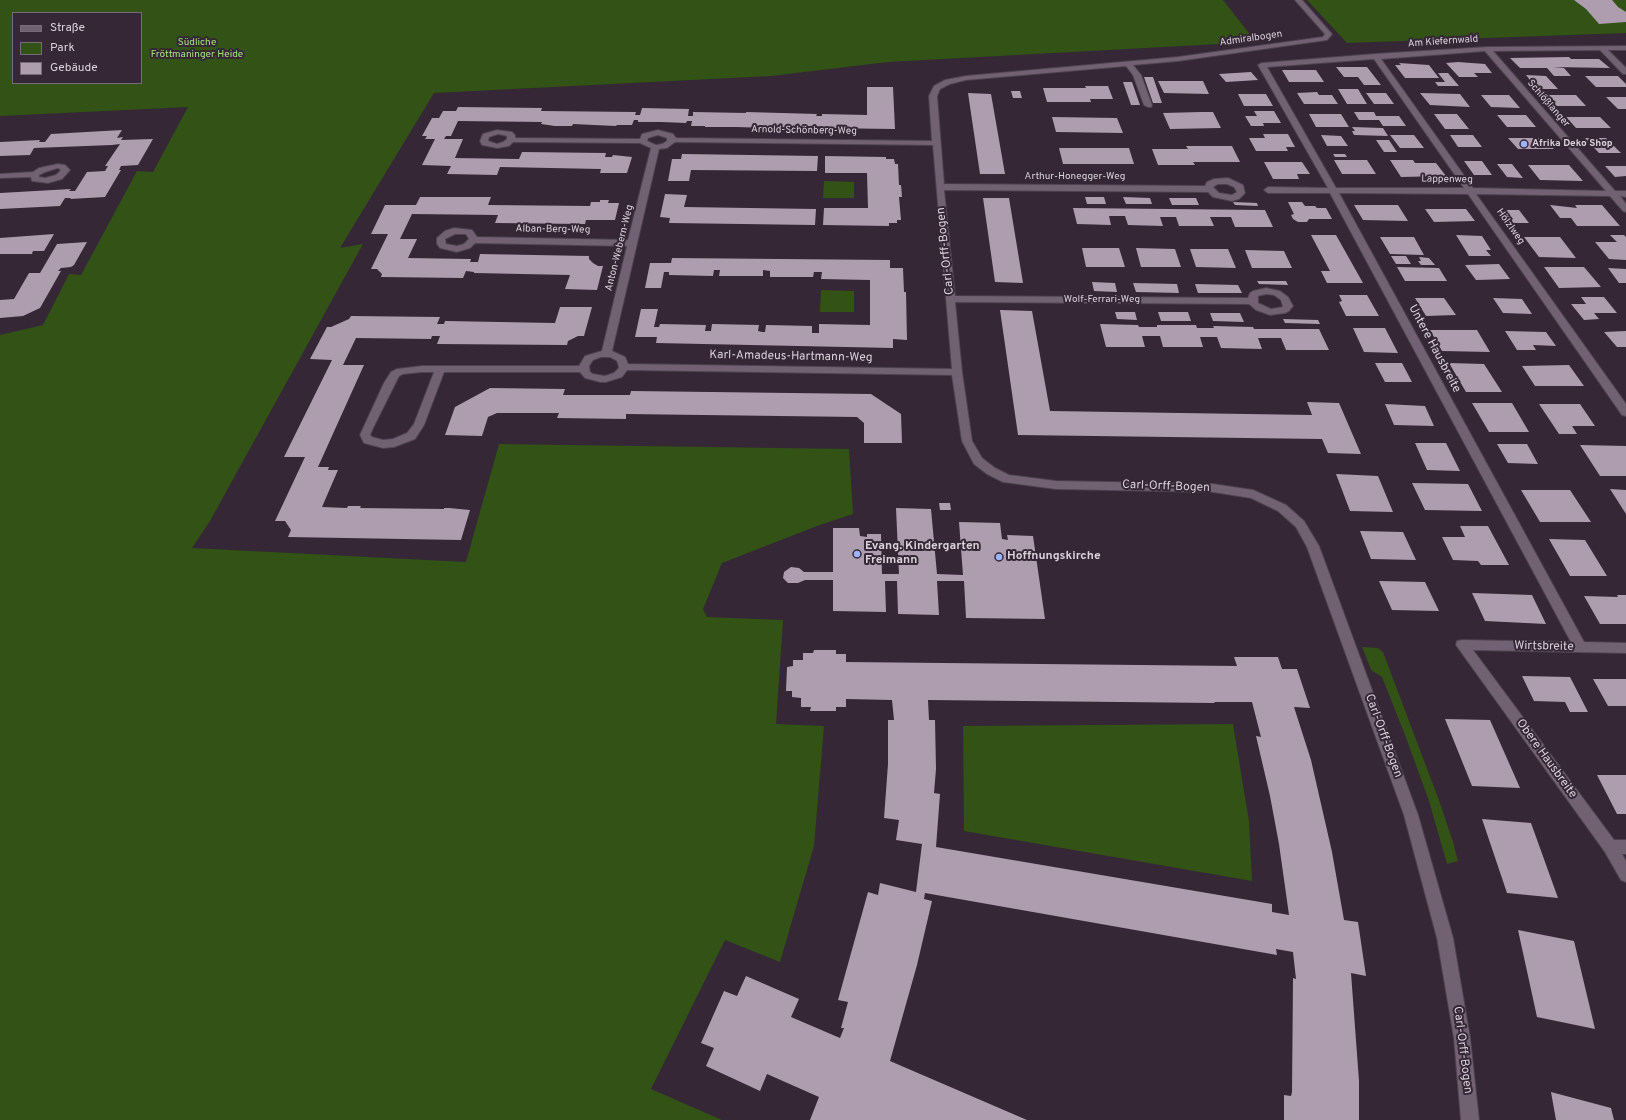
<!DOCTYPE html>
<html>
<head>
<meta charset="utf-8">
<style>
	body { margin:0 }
	#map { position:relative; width:1626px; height:1120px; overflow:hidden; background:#352736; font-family:Overpass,sans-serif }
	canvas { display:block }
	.legend { position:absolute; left:12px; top:12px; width:130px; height:72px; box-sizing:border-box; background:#352736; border:1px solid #776b78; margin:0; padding:5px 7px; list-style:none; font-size:12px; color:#dad1db }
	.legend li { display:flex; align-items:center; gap:8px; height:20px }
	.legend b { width:20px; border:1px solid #776b78 }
</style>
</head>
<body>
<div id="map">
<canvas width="1626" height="1120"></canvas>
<ul class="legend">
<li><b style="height:5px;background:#716172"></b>Straße</li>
<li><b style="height:11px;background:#325216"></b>Park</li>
<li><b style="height:11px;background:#ae9daf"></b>Gebäude</li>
</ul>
</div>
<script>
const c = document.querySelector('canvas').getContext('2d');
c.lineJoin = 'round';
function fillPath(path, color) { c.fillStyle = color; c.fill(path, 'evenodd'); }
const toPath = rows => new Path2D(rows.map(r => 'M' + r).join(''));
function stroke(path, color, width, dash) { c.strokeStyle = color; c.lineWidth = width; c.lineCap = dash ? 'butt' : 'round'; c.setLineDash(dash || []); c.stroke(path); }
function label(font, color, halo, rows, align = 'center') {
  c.font = font + ' Overpass,sans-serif'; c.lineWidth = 4; c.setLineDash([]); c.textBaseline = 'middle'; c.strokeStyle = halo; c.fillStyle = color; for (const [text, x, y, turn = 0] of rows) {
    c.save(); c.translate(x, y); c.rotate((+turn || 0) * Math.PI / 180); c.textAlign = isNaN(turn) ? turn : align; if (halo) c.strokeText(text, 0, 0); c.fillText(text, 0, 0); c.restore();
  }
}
fillPath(toPath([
	[0,0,1223,0,1256,42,888,62,771,76,434,93,340,248,363,244,210,521,192,548,466,562,499,444,849,449,853,514,817,526,722,563,703,609,707,617,783,620,776,724,824,726,814,846,780,962,725,940,651,1089,722,1120,0,1120,0,335,43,325,69,274,81,275,137,171,153,172,188,107,0,116],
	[13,13,141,13,141,83,13,83],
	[1307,0,1626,0,1626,33,1347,43],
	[824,181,854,182,854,198,823,198],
	[821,290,854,291,854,312,820,312],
	[1362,647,1378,648,1383,652,1440,803,1453,842,1458,861,1447,864,1429,801,1405,735,1382,677,1371,670],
	[1233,724,1249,821,1252,881,964,831,963,726]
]), '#325216');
fillPath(toPath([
	[1574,0,1612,0,1618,7,1626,12,1626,22,1599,24,1586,9],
	[1569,57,1571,59,1599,59,1610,68,1553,67,1564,68,1571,76,1554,76,1547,68,1520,68,1510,58],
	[1458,62,1485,64,1492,73,1474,73,1478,77,1459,77,1446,63],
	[1399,63,1429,65,1439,78,1405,78,1395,65,1401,65],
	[1336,67,1367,67,1381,85,1364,85,1358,77,1344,77],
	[1282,70,1316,70,1324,82,1289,82],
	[1251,72,1258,80,1226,82,1219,74],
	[1438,73,1448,73,1459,86,1438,86,1435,82,1445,82],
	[1526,75,1546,76,1558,89,1537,89],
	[1585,76,1618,76,1626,84,1626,87,1596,87],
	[1144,77,1153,77,1162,103,1153,103],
	[1158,81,1203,81,1209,94,1164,93],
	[1123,82,1132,82,1140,105,1131,105],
	[1085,86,1108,86,1113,99,1090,99,1091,102,1047,102,1043,88,1086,88],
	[867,87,893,87,895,129,822,128,822,126,801,128,801,129,736,127,705,127,705,126,691,126,692,121,687,121,686,123,661,122,638,122,638,120,634,120,632,125,617,125,616,126,573,124,572,126,555,126,541,124,542,122,458,121,451,136,446,136,444,139,463,139,455,158,519,159,522,152,606,153,605,157,612,157,613,155,632,157,627,173,600,173,601,169,500,167,497,175,447,174,451,166,422,165,435,139,425,139,427,136,422,136,432,118,439,118,443,111,456,111,458,107,542,108,541,111,636,112,635,115,640,115,642,108,689,109,688,116,693,116,693,112,746,113,746,112,817,114,816,116,822,116,822,114,867,115],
	[1338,89,1358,89,1367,104,1347,104],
	[1011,91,1020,91,1022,98,1013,98],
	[1317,92,1319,95,1332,95,1338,104,1304,104,1297,93],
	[968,93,991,94,1005,174,980,174],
	[1366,93,1386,93,1394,104,1374,104],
	[1420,93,1460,94,1470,107,1430,105],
	[1238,94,1266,94,1273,106,1244,106],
	[1481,95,1509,95,1520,108,1491,107],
	[1542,95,1576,95,1586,106,1551,106],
	[1606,97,1626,97,1626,109,1618,109],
	[1254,111,1274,111,1281,123,1263,123,1264,126,1251,126,1245,116,1257,116],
	[1201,112,1213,112,1221,128,1170,129,1163,113],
	[1354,112,1374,112,1376,116,1399,116,1406,126,1383,126,1379,120,1359,120],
	[1309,114,1341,114,1349,127,1316,127],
	[1434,114,1457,114,1469,129,1445,129],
	[1497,115,1526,115,1536,127,1507,127],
	[1052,117,1117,118,1123,133,1056,132],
	[1566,117,1600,117,1611,128,1576,128],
	[1352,127,1383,128,1388,136,1354,135,1352,131,1355,131],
	[122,130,117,138,123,137,121,140,153,139,138,165,121,166,119,170,121,170,105,197,70,199,71,198,65,198,60,206,0,209,0,193,71,189,69,191,75,191,87,172,105,171,108,166,105,166,120,144,112,145,34,148,30,155,0,156,0,142,40,140,39,142,45,142,51,134],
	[1263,134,1288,134,1295,147,1286,147,1288,151,1256,151,1249,138,1265,138],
	[1321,135,1341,136,1348,146,1327,146],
	[1390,135,1414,135,1424,148,1400,148],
	[1450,135,1473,135,1482,147,1458,147],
	[1508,138,1543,138,1554,149,1518,149],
	[1585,138,1606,138,1621,153,1599,153],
	[1376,140,1389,140,1397,152,1384,152],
	[1186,146,1232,146,1240,162,1193,162,1195,165,1158,165,1152,149,1188,149],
	[1059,148,1129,148,1134,164,1063,164],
	[682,154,818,156,817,171,691,170,689,181,668,181,672,159,681,159],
	[1333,154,1345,154,1347,157,1335,157],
	[825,156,886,157,886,159,894,159,895,164,898,164,899,185,901,185,902,197,899,197,901,220,897,220,897,223,889,223,889,226,823,225,824,208,868,208,867,173,825,173],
	[1334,160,1367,160,1376,174,1342,174],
	[1390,160,1413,160,1415,163,1436,163,1446,176,1401,177],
	[1464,161,1482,161,1492,175,1474,175],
	[1264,162,1302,162,1310,174,1297,174,1299,179,1273,179],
	[1497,164,1512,164,1523,178,1507,177],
	[1528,165,1569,165,1583,181,1540,180],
	[1605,166,1626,166,1626,176,1615,177],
	[665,194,687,195,684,207,816,209,815,225,669,223,670,218,660,217],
	[420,197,491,197,488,205,590,206,591,202,600,202,600,200,609,200,608,203,619,203,615,220,586,220,585,224,495,223,498,215,412,214,400,239,417,239,408,258,471,259,470,262,478,262,480,254,589,256,589,259,593,263,598,266,603,266,597,290,565,289,570,275,474,273,474,272,466,271,463,278,381,277,382,274,377,269,371,269,388,234,371,234,385,205,416,205],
	[1085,197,1104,197,1106,204,1087,204],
	[1123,197,1150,198,1152,204,1126,204],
	[983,198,1009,198,1023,283,995,282],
	[1169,198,1196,198,1199,205,1172,205],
	[1233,202,1257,203,1258,206,1235,205],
	[1288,202,1302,202,1305,206,1315,206,1317,208,1326,208,1332,219,1309,219,1307,222,1298,222,1293,219,1291,215,1294,214],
	[1354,205,1398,205,1408,221,1363,220],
	[1550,205,1577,208,1575,205,1602,205,1620,226,1577,226,1571,218,1560,218],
	[1073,208,1265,210,1273,227,1235,227,1231,217,1210,217,1214,226,1179,226,1176,217,1160,217,1163,226,1128,225,1125,216,1109,216,1111,225,1077,224],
	[1425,209,1466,209,1475,221,1434,222],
	[1499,210,1519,210,1529,223,1509,223],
	[54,234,44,251,33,251,32,254,0,254,0,238],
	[1311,235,1336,235,1363,283,1327,283,1321,271,1330,271],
	[1456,235,1482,236,1491,250,1486,250,1491,256,1469,256],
	[1610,235,1624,235,1626,237,1626,260,1609,259,1595,242,1617,242],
	[1380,237,1414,237,1424,255,1390,254],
	[1524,237,1560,237,1576,258,1539,257],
	[87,242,74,265,71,267,61,268,58,271,61,271,40,308,23,316,0,318,0,300,14,299,29,273,40,273,57,244],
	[1082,248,1119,248,1125,267,1086,267],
	[1136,248,1175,249,1181,267,1141,267],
	[1190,249,1228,249,1236,268,1196,267],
	[1245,250,1284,251,1292,268,1252,268],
	[1391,256,1406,256,1411,264,1396,264],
	[1419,257,1429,258,1435,265,1421,265,1418,261,1421,261],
	[672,258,890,260,890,268,903,268,904,292,906,292,907,340,893,339,893,348,656,343,657,337,635,337,641,309,658,309,654,327,659,327,660,324,706,325,705,331,711,331,712,324,759,325,758,331,762,332,765,332,766,325,812,326,812,333,819,333,819,324,870,325,870,280,821,279,822,272,814,272,813,277,770,277,770,271,763,270,763,276,719,276,720,270,714,270,713,276,669,275,669,272,664,272,661,288,645,288,650,263,671,263],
	[1499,264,1510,279,1476,280,1465,265],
	[1397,267,1439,268,1447,281,1405,281],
	[1544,267,1584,267,1601,287,1559,288],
	[1608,268,1626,269,1626,283,1619,283],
	[1257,281,1286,281,1288,285,1259,284],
	[1092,282,1115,283,1117,292,1094,291],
	[1133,283,1177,284,1179,293,1136,292],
	[1195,284,1238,285,1242,293,1198,293],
	[1339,295,1367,295,1379,316,1346,316,1339,302,1342,301],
	[1581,297,1604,297,1617,313,1594,313,1599,319,1584,320,1571,304,1586,304],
	[1415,298,1444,298,1456,315,1426,316],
	[1493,298,1522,299,1532,314,1503,313],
	[560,307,592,307,584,336,578,336,568,341,567,345,437,344,440,336,432,336,431,339,356,338,343,365,364,365,318,467,329,467,328,470,338,470,322,507,347,508,348,506,361,506,360,508,444,509,444,508,449,508,470,510,461,540,288,537,291,530,285,521,275,521,305,457,284,457,332,360,310,359,327,327,331,327,349,319,351,316,440,317,437,324,444,324,445,321,555,323],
	[1000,310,1032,311,1050,411,1312,415,1307,402,1339,403,1361,454,1328,453,1322,439,1018,435],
	[1115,312,1135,312,1137,320,1117,319],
	[1158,312,1188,312,1191,321,1161,321],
	[1210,313,1240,313,1244,322,1213,321],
	[1283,319,1318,320,1320,324,1285,323],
	[1100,324,1138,325,1139,327,1157,327,1157,325,1196,325,1197,328,1214,328,1213,326,1253,327,1254,329,1319,329,1329,350,1286,350,1281,338,1258,338,1262,349,1221,348,1217,337,1200,337,1203,347,1163,347,1160,336,1142,336,1145,347,1106,347],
	[1353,328,1385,328,1398,353,1364,352],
	[1430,330,1477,330,1490,352,1442,351],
	[1505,331,1546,332,1556,346,1533,345,1536,350,1517,350],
	[1626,331,1626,347,1617,347,1604,332],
	[1375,363,1402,363,1412,382,1385,382],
	[1449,363,1484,364,1502,392,1466,392],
	[1569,365,1584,386,1535,386,1522,366],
	[490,388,565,389,563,395,630,395,631,391,871,394,901,414,902,443,864,443,864,423,857,417,626,414,626,419,557,418,559,413,497,413,488,417,482,436,445,435,455,407],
	[1472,403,1512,403,1529,432,1489,432],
	[1385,404,1425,406,1434,426,1394,425],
	[1539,404,1580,404,1595,426,1572,426,1577,434,1559,434],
	[1415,443,1446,443,1460,471,1427,470],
	[1497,444,1527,444,1538,464,1508,463],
	[1580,445,1626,446,1626,476,1600,476],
	[1336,474,1378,476,1393,512,1350,511],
	[1412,483,1468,484,1482,511,1425,510],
	[1610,489,1626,490,1626,514],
	[1521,490,1570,490,1591,522,1540,522],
	[939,503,950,503,951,510,940,510],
	[896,508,931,509,937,574,963,575,959,522,1000,523,1002,539,1008,540,1007,535,1033,536,1045,619,966,618,964,581,937,581,939,615,898,614,897,581,885,581,886,612,833,611,833,580,805,580,798,583,788,583,783,578,784,572,791,567,799,568,804,572,833,572,833,528,859,528,860,536,867,537,867,534,881,534,882,574,899,574],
	[1460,526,1488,526,1509,565,1481,565,1478,561,1453,560,1442,537,1465,537],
	[1360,531,1403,532,1416,560,1371,559],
	[1549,539,1585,540,1607,576,1570,576],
	[1379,581,1425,582,1439,611,1392,610],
	[1472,593,1532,595,1546,624,1485,621],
	[1617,595,1626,595,1626,624,1600,624,1584,596,1618,597],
	[814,650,836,650,836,654,846,654,846,662,1237,666,1234,657,1278,657,1282,669,1297,669,1310,708,1294,707,1311,760,1332,852,1344,920,1358,922,1366,976,1351,973,1359,1081,1359,1120,1284,1120,1284,1095,1291,1096,1292,1092,1293,978,1296,979,1293,952,1276,949,1277,955,925,893,924,899,932,901,917,965,890,1061,1027,1120,810,1120,819,1097,767,1074,760,1091,706,1066,714,1048,701,1043,724,991,737,996,746,976,799,999,791,1017,840,1038,844,1028,841,1028,848,1002,838,1000,868,892,878,895,880,883,916,892,922,844,896,840,899,820,884,818,888,764,888,720,894,720,892,700,846,699,846,707,836,707,836,711,810,711,811,707,801,707,801,698,792,697,792,691,786,691,787,667,793,666,793,660,803,660,803,653,813,653],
	[928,700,1215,703,1214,702,1252,702,1261,737,1256,736,1270,796,1279,844,1289,915,1272,912,1272,904,936,847,940,794,934,793,936,769,935,720,929,720],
	[1522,676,1570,677,1588,712,1570,712,1565,702,1534,701],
	[1593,679,1626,679,1626,706,1608,706],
	[1445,719,1490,720,1520,788,1472,786],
	[1597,775,1626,775,1626,814,1617,814],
	[1482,819,1531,823,1558,898,1507,893],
	[1518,930,1574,941,1595,1029,1537,1017],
	[1551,1092,1611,1108,1614,1120,1556,1120]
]), '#ae9daf');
const street = toPath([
	[1295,0,1302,0,1331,33,1332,34,1327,40,1178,61,1133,65,1141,75,1152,105,1151,107,1148,107,1144,105,1133,75,1126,66,966,80,950,84,940,89,937,96,944,184,1205,186,1207,182,1214,179,1228,178,1243,185,1245,193,1239,199,1232,201,1213,197,1208,192,944,190,955,296,1248,298,1250,293,1253,291,1266,288,1280,291,1288,297,1293,306,1289,311,1285,313,1270,315,1256,310,1249,304,955,302,962,372,972,441,982,458,995,468,1009,475,1056,481,1213,484,1253,490,1286,505,1304,521,1319,546,1418,815,1453,938,1470,1038,1479,1120,1461,1120,1454,1038,1437,938,1404,815,1307,547,1296,527,1278,511,1251,498,1213,492,1056,489,1003,482,987,474,974,464,962,441,952,375,627,370,622,377,606,382,600,382,585,378,580,372,444,372,424,425,415,439,394,447,383,448,364,443,360,435,384,383,391,372,397,369,422,366,579,366,585,356,602,351,627,246,475,243,470,248,457,252,440,248,437,244,437,238,445,231,454,228,472,230,477,237,628,240,651,148,640,143,513,142,509,146,497,148,482,145,480,141,483,134,497,130,512,132,515,135,515,138,640,139,642,134,658,130,673,134,676,138,932,141,929,96,934,86,945,80,966,76,1178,57,1323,37,1325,34,1295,0],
	[498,134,507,136,507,139,503,142,497,144,488,141,489,137,498,134],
	[658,135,667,138,667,141,662,144,656,145,647,141,648,138,658,135],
	[675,142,933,145,952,369,628,364,625,357,612,351,659,149,667,148,675,142],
	[1218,184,1227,184,1234,187,1237,192,1232,195,1219,193,1213,187,1218,184],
	[455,234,466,234,469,239,464,244,457,246,446,244,445,239,455,234],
	[1266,294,1274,295,1281,300,1283,307,1271,309,1258,303,1258,296,1266,294],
	[601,357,610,357,617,361,619,367,618,369,614,373,605,376,593,374,590,372,589,366,593,360,601,357],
	[422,372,434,372,414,424,407,433,393,439,383,440,372,437,370,435,373,428,399,376,403,374,422,372],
	[1626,46,1626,50,1608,50,1626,68,1626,74,1623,74,1600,50,1493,51,1615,191,1626,191,1626,197,1620,196,1626,204,1626,212,1623,211,1610,196,1476,194,1626,404,1626,416,1622,415,1468,194,1339,193,1584,642,1626,643,1626,653,1473,650,1614,840,1626,840,1626,854,1622,854,1626,861,1626,882,1621,880,1605,852,1456,645,1457,641,1462,640,1571,642,1330,193,1268,193,1264,190,1268,187,1328,188,1258,65,1262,63,1375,54,1487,47,1626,46],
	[1485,51,1606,191,1473,188,1381,59,1485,51],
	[1374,59,1464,188,1336,188,1267,67,1374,59],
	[58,164,65,165,70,170,62,179,48,183,32,181,31,177,0,178,0,174,33,172,39,168,58,164],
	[58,168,61,170,56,175,45,178,39,177,39,175,45,172,58,168]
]);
stroke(street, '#4d424e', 2);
fillPath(street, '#716172');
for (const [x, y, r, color] of [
	[1524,144,4,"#9cb4fd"],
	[857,554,4,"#9cb4fd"],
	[999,557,4,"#9cb4fd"]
]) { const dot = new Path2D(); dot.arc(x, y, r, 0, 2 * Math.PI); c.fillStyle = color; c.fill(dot); stroke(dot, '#352736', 1.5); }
label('10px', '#dad1db', '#352736', [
	["Admiralbogen",1251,39,-8],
	["Am Kiefernwald",1443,42,-4],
	["Schlößlanger",1548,104,49],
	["Arnold-Schönberg-Weg",804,131,1],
	["Arthur-Honegger-Weg",1075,177],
	["Lappenweg",1447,180,1],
	["Hölzlweg",1510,227,55],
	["Alban-Berg-Weg",553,230,1],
	["Anton-Webern-Weg",620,248,-76],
	["Wolf-Ferrari-Weg",1102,300]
]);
label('10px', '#a6e179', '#352736', [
	["Südliche",197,43],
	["Fröttmaninger Heide",197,55]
]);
label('bold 10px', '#dad1db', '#352736', [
	["Afrika Deko Shop",1532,144]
], 'left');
label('12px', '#dad1db', '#352736', [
	["Carl-Orff-Bogen",946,251,-96],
	["Untere Hausbreite",1434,349,62],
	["Karl-Amadeus-Hartmann-Weg",791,357,1],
	["Carl-Orff-Bogen",1166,487,2],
	["Wirtsbreite",1544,647,1],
	["Carl-Orff-Bogen",1383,736,70],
	["Obere Hausbreite",1546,759,54],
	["Carl-Orff-Bogen",1462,1050,83]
]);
label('bold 12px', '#dad1db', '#352736', [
	["Evang. Kindergarten",865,547],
	["Freimann",865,561],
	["Hoffnungskirche",1007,557]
], 'left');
</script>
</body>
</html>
